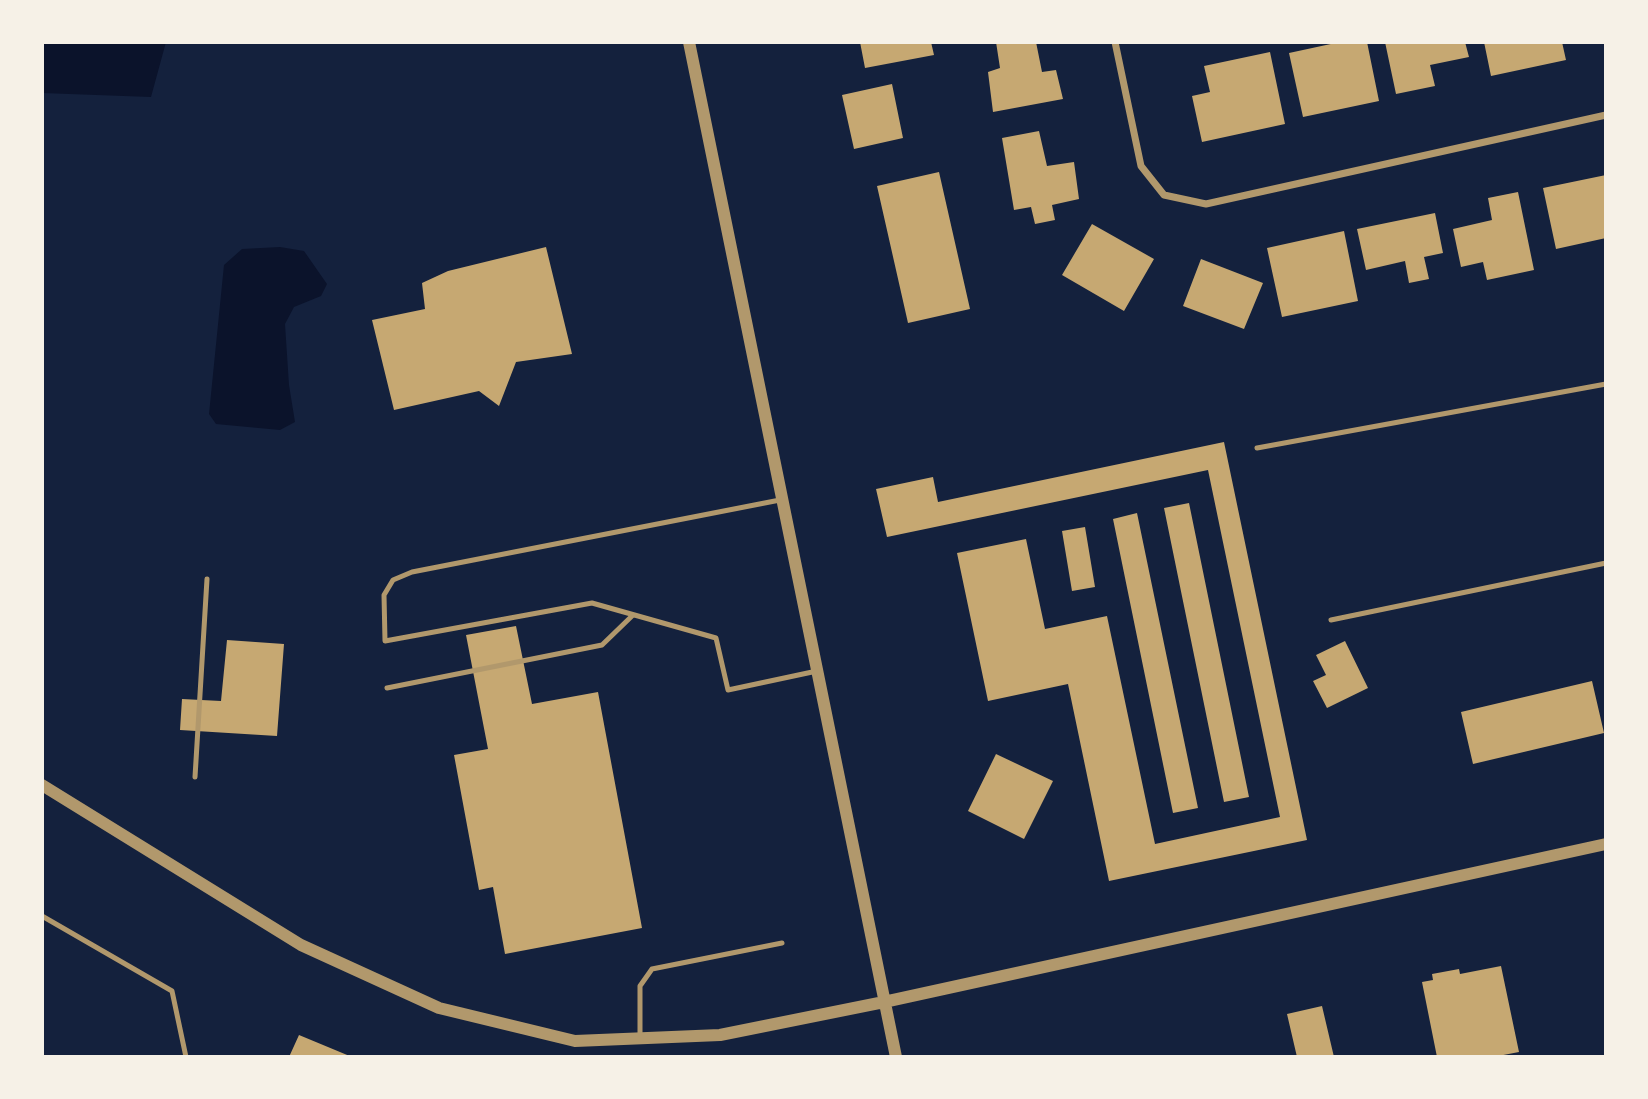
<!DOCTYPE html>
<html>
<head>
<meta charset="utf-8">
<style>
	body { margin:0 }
	#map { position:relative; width:1648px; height:1099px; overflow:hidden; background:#14213d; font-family:"Alegreya Sans",sans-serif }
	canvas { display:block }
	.frame { position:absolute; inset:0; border:44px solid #f6f1e7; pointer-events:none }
</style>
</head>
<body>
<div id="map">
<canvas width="1648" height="1099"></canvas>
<div class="frame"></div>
</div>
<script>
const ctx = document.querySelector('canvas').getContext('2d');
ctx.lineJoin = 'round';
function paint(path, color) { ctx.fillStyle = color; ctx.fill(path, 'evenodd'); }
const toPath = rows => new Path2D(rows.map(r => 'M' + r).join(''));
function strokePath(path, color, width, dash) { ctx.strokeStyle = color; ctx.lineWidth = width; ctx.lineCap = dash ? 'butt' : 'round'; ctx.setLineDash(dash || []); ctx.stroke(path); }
const water = toPath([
	[42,42,166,42,151,97,42,93],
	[280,247,304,251,327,284,321,296,294,307,285,324,289,385,295,422,280,430,216,424,209,414,224,265,242,249]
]);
const building = toPath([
	[860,42,931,42,934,55,865,68],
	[996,42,1036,42,1042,72,1056,70,1063,99,993,112,988,72,1000,68],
	[1340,42,1367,42,1379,101,1303,117,1289,53],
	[1385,42,1465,42,1469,57,1430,65,1435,86,1396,94],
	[1484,42,1562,42,1566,60,1491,76],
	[1270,52,1285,124,1202,142,1192,96,1210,92,1204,66],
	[892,84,903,138,854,149,842,95],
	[1039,131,1047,166,1074,162,1079,199,1052,205,1055,220,1035,224,1031,207,1014,210,1002,138],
	[939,172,970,309,908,323,877,186],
	[1606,175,1606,238,1556,249,1543,188],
	[1518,192,1534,270,1487,280,1483,262,1461,267,1453,229,1492,220,1488,198],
	[1435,213,1443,253,1424,257,1429,279,1409,283,1405,261,1366,270,1357,229],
	[1092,224,1154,259,1124,311,1062,275],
	[1344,231,1358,301,1282,317,1267,248],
	[546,247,572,354,516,362,499,406,479,391,394,410,372,320,425,309,422,283,448,271],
	[1201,259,1263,283,1244,329,1183,306],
	[1224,442,1307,840,1109,881,1068,684,988,701,957,553,1026,539,1045,629,1107,616,1155,844,1280,817,1208,470,887,537,876,489,933,477,938,502],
	[1189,503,1249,797,1224,802,1164,508],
	[1137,513,1198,808,1173,813,1113,519],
	[1085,527,1095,587,1072,591,1062,531],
	[516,626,532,704,598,692,642,928,505,954,493,887,479,890,454,755,488,749,466,635],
	[227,640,284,644,277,736,180,730,182,699,221,701],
	[1345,641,1368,688,1327,708,1313,681,1326,675,1316,655],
	[1592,681,1604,733,1473,764,1461,712],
	[996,754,1053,781,1024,839,968,811],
	[1501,966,1519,1052,1493,1057,1437,1057,1422,982,1433,980,1432,974,1459,969,1460,974],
	[1322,1006,1334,1057,1297,1057,1287,1014],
	[299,1035,352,1057,289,1057]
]);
const service = toPath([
	[1257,448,1606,384],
	[780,500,412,572,393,580,384,595,385,641,592,603,716,638,728,690,817,671],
	[1331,620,1606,563],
	[387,688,602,645,633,615],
	[195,777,207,579],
	[42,916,172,991,186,1057],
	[640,1038,640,986,652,969,782,943]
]);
const minor = toPath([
	[1115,42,1141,166,1164,195,1206,204,1606,115]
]);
const tertiary = toPath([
	[689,42,896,1057],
	[42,785,301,945,439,1008,575,1041,720,1035,884,1002,1606,844]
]);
paint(water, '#0b132b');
paint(building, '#c6a872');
strokePath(service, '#b1986c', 5);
strokePath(minor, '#b1986c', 7);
strokePath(tertiary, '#b1986c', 12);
</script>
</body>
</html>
